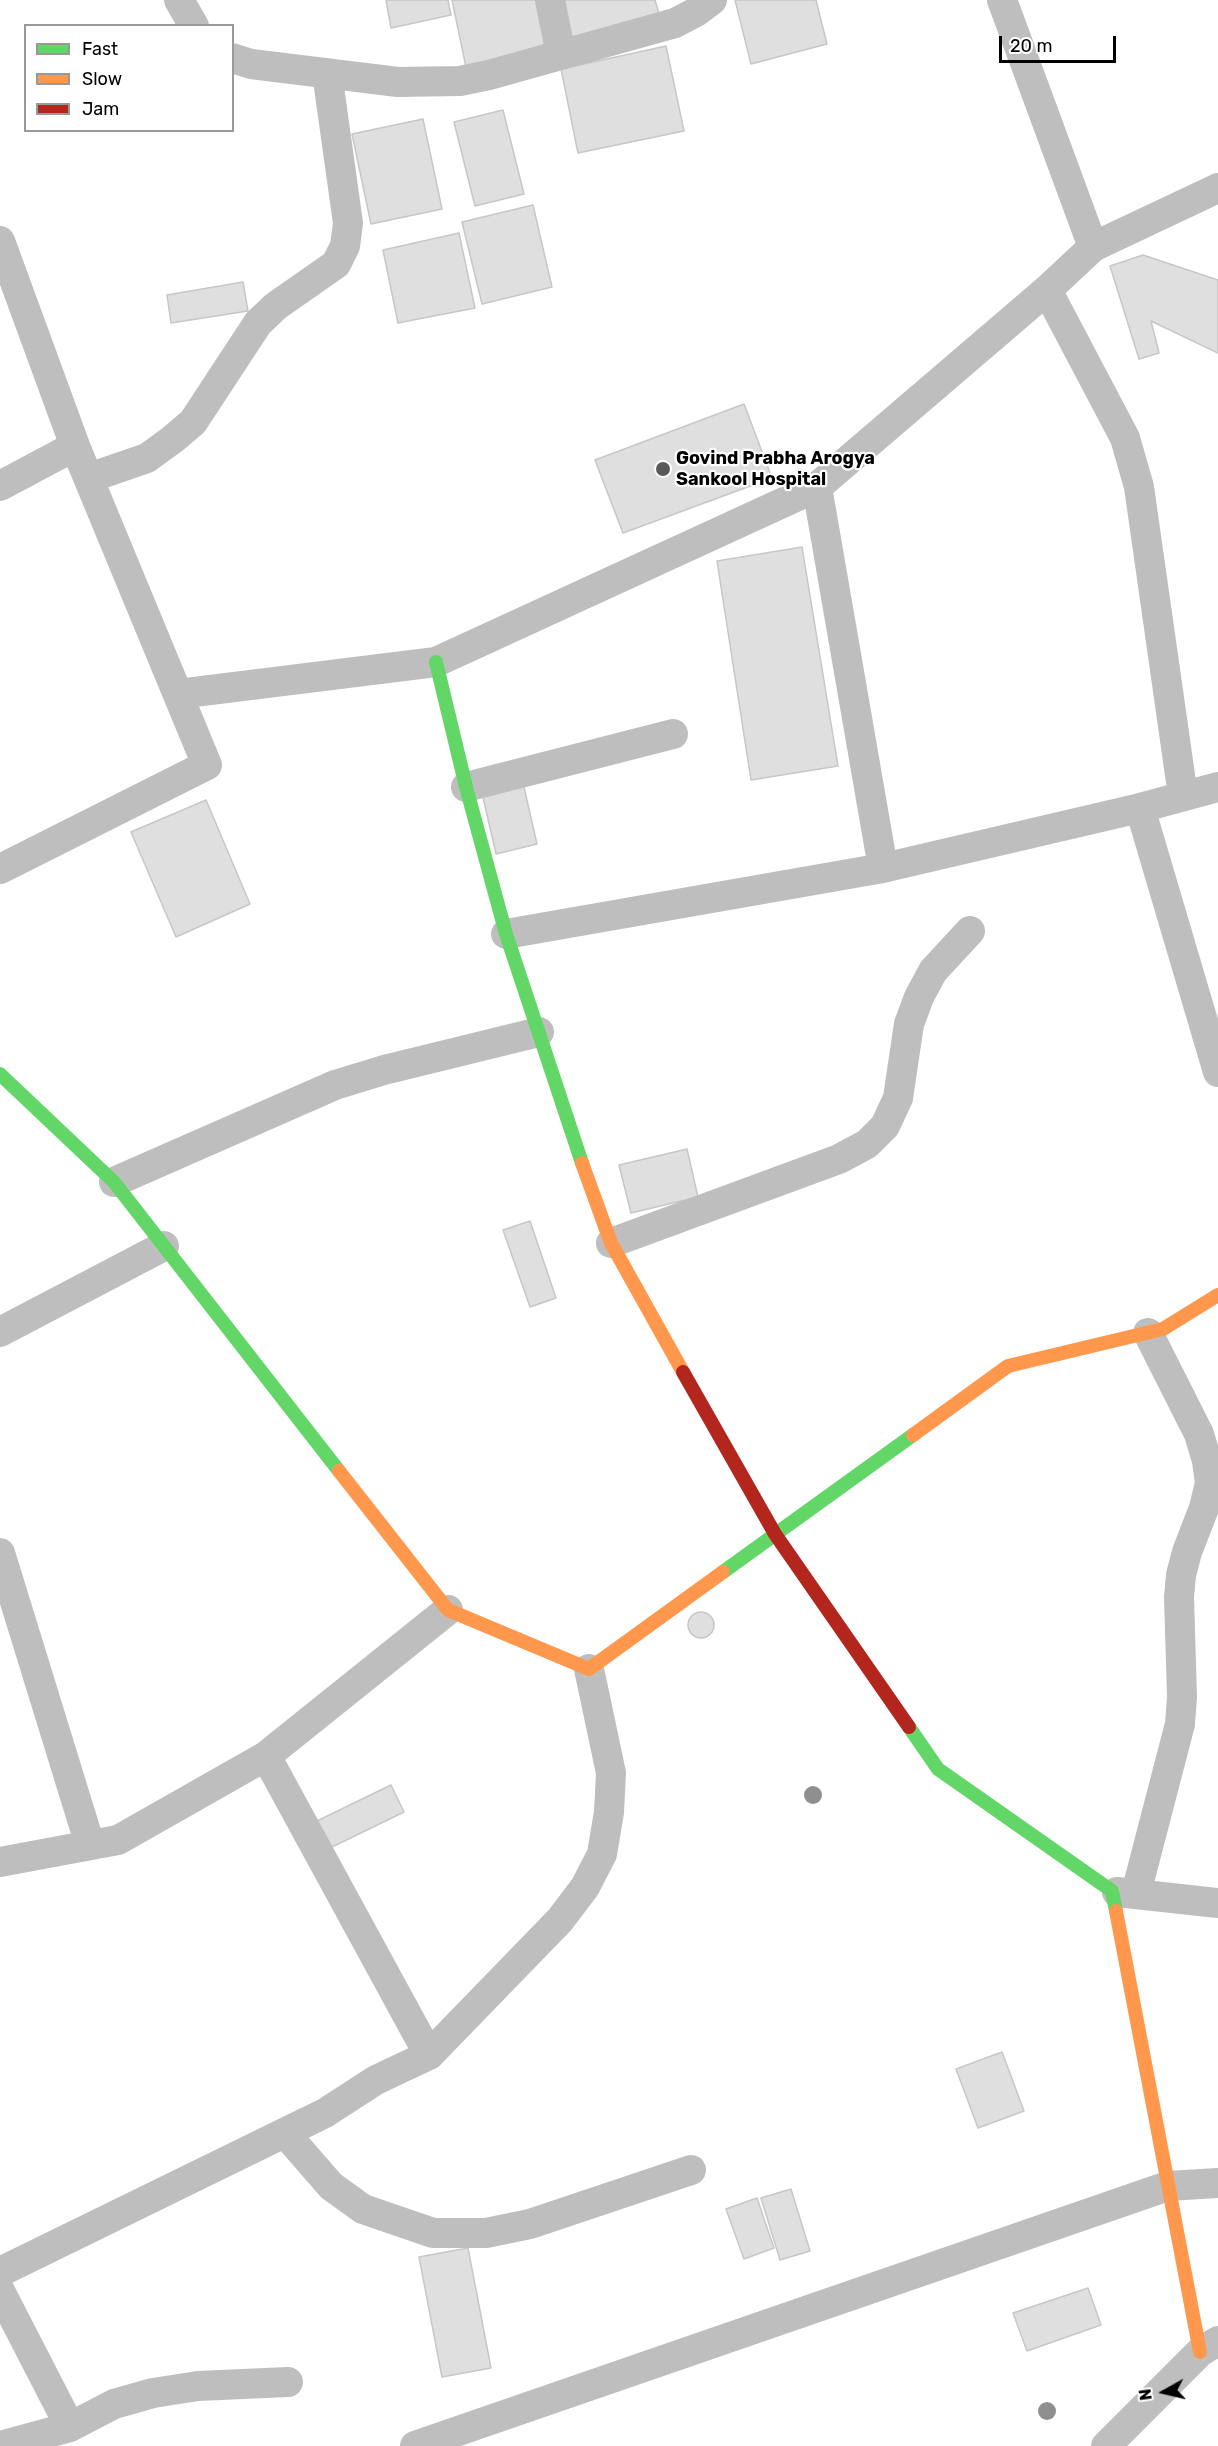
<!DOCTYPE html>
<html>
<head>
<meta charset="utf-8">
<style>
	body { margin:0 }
	#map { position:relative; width:1218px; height:2446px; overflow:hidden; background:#fff; font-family:Rubik,sans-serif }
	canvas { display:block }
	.legend { position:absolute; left:24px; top:24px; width:210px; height:108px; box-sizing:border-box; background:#fff; border:2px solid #999; margin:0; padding:8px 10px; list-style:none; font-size:18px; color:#000 }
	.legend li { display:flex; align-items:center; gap:12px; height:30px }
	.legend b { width:30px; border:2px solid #999 }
	.north { position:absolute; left:1134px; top:2362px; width:60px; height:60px; -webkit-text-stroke:4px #fff; paint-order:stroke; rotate:262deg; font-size:16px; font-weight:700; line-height:24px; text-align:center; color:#000 }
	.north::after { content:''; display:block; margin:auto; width:21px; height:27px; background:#000; clip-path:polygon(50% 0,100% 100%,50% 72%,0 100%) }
	.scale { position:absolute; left:999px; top:36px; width:117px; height:27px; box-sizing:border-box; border:3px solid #000; border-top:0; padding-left:8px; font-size:18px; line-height:21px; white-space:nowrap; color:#000; -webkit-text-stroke:4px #fff; paint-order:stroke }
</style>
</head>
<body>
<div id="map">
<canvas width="1218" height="2446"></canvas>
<ul class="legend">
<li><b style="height:8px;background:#63d668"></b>Fast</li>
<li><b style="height:8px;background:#ff974d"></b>Slow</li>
<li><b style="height:8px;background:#b3261e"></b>Jam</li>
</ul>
<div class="north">N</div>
<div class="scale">20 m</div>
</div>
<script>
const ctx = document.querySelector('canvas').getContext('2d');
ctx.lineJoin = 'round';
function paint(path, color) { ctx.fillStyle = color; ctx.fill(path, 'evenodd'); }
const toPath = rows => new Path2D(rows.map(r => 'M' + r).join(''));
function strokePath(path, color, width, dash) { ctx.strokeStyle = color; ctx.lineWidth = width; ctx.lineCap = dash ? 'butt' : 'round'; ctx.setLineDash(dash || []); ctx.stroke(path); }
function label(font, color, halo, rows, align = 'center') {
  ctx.font = font + ' Rubik,sans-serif'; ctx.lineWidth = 4.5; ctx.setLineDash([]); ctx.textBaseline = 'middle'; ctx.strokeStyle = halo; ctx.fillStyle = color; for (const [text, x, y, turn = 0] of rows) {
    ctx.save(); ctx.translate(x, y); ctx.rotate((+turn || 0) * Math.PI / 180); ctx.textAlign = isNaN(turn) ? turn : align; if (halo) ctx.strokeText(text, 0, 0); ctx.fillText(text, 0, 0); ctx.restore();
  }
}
const building = toPath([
	[386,0,448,0,451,15,391,28,386,0],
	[452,0,541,0,551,50,466,67,452,0],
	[553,0,655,0,660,17,564,41,553,0],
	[735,0,816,0,827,44,751,64,735,0],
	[666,46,684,131,578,153,561,69,666,46],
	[503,110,524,194,475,206,454,122,503,110],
	[423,119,442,209,371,224,352,134,423,119],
	[533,205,552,287,482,304,462,222,533,205],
	[459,233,475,308,398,323,383,250,459,233],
	[1143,255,1218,280,1218,353,1151,321,1159,353,1139,359,1110,266,1143,255],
	[243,282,248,311,171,323,167,295,243,282],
	[744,404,772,478,623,533,595,460,744,404],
	[802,547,838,766,751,780,717,561,802,547],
	[523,783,537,844,496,854,482,793,523,783],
	[206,800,250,904,176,937,131,832,206,800],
	[687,1149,698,1197,631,1213,619,1165,687,1149],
	[530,1221,556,1298,530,1307,503,1230,530,1221],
	'688 1625a13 13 0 1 1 26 0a13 13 0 1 1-26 0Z',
	[391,1785,404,1812,330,1848,317,1821,391,1785],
	[1002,2052,1024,2111,978,2128,956,2069,1002,2052],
	[791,2189,810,2251,780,2260,761,2198,791,2189],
	[757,2198,774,2248,744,2259,726,2209,757,2198],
	[468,2248,491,2368,442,2377,419,2257,468,2248],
	[1088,2288,1101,2325,1027,2351,1013,2313,1088,2288]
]);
const street = toPath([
	[179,0,194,26],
	[550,0,561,55],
	[1002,0,1093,247],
	[232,58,251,64,398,82,460,81,489,75,675,23,696,12,712,0],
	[0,241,75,446,0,486],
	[1047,290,1125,438,1139,487,1183,796],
	[89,478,147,458,173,439,193,422,258,323,276,306,336,264,345,246,348,223,327,73],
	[817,487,883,868],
	[178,694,436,662,817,487,1047,290,1093,247,1218,188],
	[466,787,673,734],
	[1140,808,1218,1072],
	[0,869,207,765,75,446],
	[506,934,883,868,1140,808,1218,787],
	[114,1182,335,1085,384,1070,539,1032],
	[611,1243,839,1159,867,1144,885,1126,898,1098,909,1024,919,997,933,971,970,931],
	[0,1332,164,1246],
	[0,1553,90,1845],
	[266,1756,429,2055],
	[0,1862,118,1840,266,1756,448,1610],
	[1117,1892,1218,1903],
	[1136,1893,1180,1724,1182,1697,1179,1597,1181,1575,1187,1552,1204,1508,1210,1483,1207,1461,1199,1434,1148,1333],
	[285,2133,331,2186,363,2209,433,2233,486,2233,530,2224,691,2170],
	[0,2272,325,2113,376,2080,429,2055,560,1920,585,1887,602,1854,609,1812,611,1773,589,1669],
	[0,2291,70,2427],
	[0,2446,70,2427,114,2404,153,2393,198,2386,288,2382],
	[415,2446,1168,2186,1218,2183],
	[1106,2446,1200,2352,1218,2341]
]);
const fast = toPath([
	[436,662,466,787,506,934,582,1163],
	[0,1074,114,1182,339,1471],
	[723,1572,913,1435],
	[909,1727,938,1769,1112,1891,1116,1911]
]);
const slow = toPath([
	[582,1163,611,1243,683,1372],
	[913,1435,1008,1366,1163,1329,1218,1295],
	[339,1471,448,1610,589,1669,723,1572],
	[1116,1911,1200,2352]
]);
const jam = toPath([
	[683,1372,775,1534,909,1727]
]);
const trees = [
	[813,1795],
	[1047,2411]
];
const markers = [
	[663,469,8,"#595959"]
];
const poiNames = [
	["Govind Prabha Arogya",676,459],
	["Sankool Hospital",676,480]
];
paint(building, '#dfdfdf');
strokePath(building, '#c7c7c7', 1.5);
strokePath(street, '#bebebe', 30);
strokePath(fast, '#63d668', 14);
strokePath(slow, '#ff974d', 14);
strokePath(jam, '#b3261e', 14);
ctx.fillStyle = '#8f8f8f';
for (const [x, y] of trees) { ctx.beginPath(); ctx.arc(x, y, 9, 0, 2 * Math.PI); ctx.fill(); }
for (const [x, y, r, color] of markers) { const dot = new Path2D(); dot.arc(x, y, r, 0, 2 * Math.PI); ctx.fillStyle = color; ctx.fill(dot); strokePath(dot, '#fff', 2); }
label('bold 18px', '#000', '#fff', poiNames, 'left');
</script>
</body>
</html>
